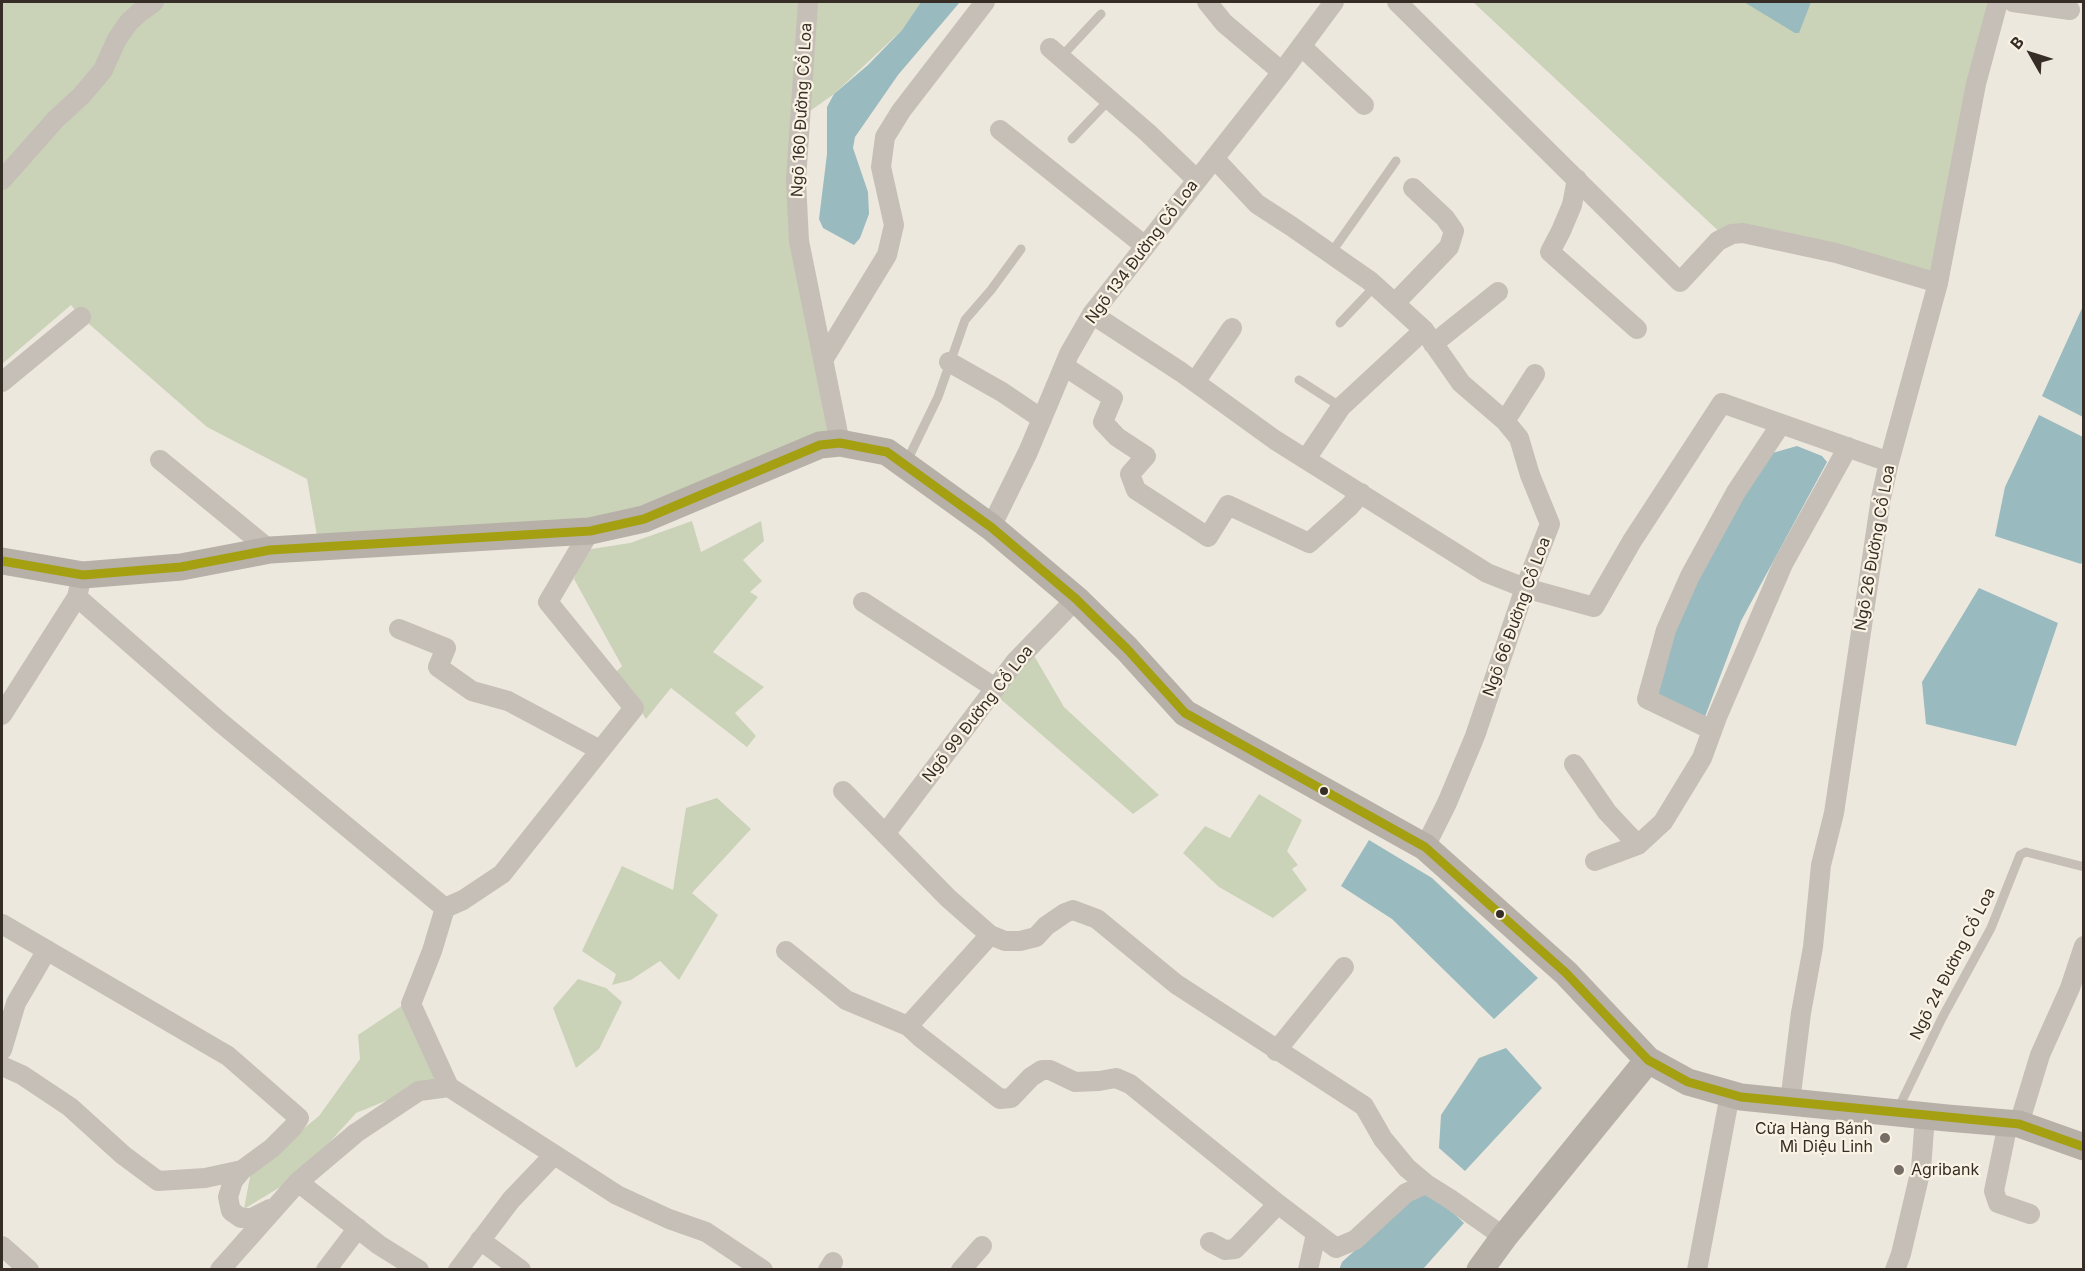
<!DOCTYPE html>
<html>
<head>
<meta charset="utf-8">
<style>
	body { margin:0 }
	#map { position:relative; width:2085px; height:1271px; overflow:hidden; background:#ede8de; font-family:Inter,sans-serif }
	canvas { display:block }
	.frame { position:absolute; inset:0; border:3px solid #362d26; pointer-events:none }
	.north { position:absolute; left:2001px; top:24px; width:60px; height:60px; -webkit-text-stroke:4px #faf3e4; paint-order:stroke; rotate:309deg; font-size:16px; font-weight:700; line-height:24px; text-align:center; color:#362d26 }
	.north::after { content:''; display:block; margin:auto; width:21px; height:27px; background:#362d26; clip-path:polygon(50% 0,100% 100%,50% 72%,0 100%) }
</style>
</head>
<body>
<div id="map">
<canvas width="2085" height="1271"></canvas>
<div class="frame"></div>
<div class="north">B</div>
</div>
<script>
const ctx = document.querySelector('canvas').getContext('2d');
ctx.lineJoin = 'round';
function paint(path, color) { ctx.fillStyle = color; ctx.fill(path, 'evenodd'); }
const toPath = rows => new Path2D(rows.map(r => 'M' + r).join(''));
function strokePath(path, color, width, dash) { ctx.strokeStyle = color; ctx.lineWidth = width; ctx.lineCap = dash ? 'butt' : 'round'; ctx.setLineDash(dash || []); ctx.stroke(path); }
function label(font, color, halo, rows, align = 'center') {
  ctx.font = font + ' Inter,sans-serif'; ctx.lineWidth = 4.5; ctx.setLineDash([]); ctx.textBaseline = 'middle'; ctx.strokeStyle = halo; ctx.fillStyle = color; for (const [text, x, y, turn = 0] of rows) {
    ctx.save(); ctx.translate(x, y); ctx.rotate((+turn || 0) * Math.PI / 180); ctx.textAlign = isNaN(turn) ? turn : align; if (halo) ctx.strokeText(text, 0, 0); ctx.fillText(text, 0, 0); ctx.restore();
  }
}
const green = toPath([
	[2,2,921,2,902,30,834,94,800,118,799,241,840,443,644,519,319,547,307,479,207,427,81,317,71,305,2,364],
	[1473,2,1998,2,1938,283,1725,237],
	[692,521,701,552,761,521,764,541,743,560,762,581,750,592,758,597,713,652,764,687,735,713,756,736,747,747,671,688,646,719,616,672,622,666,574,579,585,550,630,543],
	[1033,654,1064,707,1159,795,1133,814,997,696],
	[1259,794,1302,820,1287,851,1298,865,1292,869,1307,890,1273,918,1219,887,1183,853,1205,826,1230,838],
	[717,798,751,829,692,893,718,915,679,980,660,961,631,980,612,985,616,974,582,951,622,866,673,890,686,808],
	[578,979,606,988,622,1002,599,1049,576,1068,553,1008],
	[403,1005,437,1080,356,1113,300,1175,244,1209,251,1171,319,1116,360,1059,358,1035]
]);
const water = toPath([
	[921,2,960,2,898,75,855,137,853,148,868,192,869,214,860,238,854,245,823,228,819,219,827,154,827,107,834,94,868,65,902,30],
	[1744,2,1811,2,1799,33,1795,33],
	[2083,306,2084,417,2083,417,2042,396],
	[2039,415,2083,437,2084,559,2081,564,1995,536,2005,487],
	[1797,446,1822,456,1827,462,1741,621,1703,722,1654,697,1676,621,1697,570,1769,454],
	[1979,588,2058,623,2016,746,1926,724,1922,682],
	[1369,840,1432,878,1538,978,1494,1019,1392,919,1341,886],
	[1506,1048,1542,1088,1465,1171,1439,1148,1441,1115,1479,1058],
	[1419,1193,1432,1193,1464,1223,1423,1269,1339,1270,1342,1262]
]);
const lane = toPath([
	[1061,57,1101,14],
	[1072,139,1110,99],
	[1331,253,1396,161],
	[1340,323,1376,285],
	[1299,380,1341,407],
	[906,463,938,397,965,320,991,290,1021,249],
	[1897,1111,1942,1018,1991,928,2020,855,2026,852,2084,867]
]);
const street = toPath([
	[808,2,796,180,799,241,840,443],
	[1207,2,1224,23,1282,72],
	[1397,2,1680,282,1718,241,1732,234,1743,233,1836,253,1938,283],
	[2013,2,2070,10],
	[1301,46,1364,105],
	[1050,48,1148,133,1197,180],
	[1000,130,1145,246],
	[1214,158,1257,204,1291,226,1370,281,1424,330,1461,383,1505,421,1519,438,1530,475,1550,524,1525,588,1475,736,1447,803,1425,847],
	[1577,179,1572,205,1561,231,1550,252,1637,329],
	[2,180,55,120,82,95,103,70,117,39,129,22,140,12,154,2],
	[1395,303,1449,247,1454,231,1445,218,1413,188],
	[1092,314,1181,372,1275,440,1487,573,1525,588,1594,607,1632,541,1722,403,1889,462],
	[1433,344,1498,292],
	[823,360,887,255,894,225,881,167,885,137,901,111,985,2],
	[949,362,1002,392,1042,419],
	[1064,366,1113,398,1103,422,1117,437,1146,456,1130,474,1136,490,1208,537,1228,505,1309,543,1350,506,1361,493],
	[2,382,81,317],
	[1195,382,1232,328],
	[1505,421,1535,374],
	[1306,459,1341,407,1424,330],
	[160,460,270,550],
	[991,527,1028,452,1069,354,1092,314,1282,72,1334,2],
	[590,531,548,602,634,708,502,874,463,900,445,908,432,951,411,1004,449,1087,617,1195,669,1219,706,1232,763,1270],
	[77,597,220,722,445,908],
	[863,602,995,688],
	[399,629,446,648,438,667,472,691,508,701,600,750],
	[2,715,77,597,80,584],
	[1712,730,1647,699,1666,630,1690,576,1736,492,1781,424],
	[1574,764,1607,812,1638,845],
	[843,791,948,898,990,935,1005,941,1020,941,1036,937,1046,926,1065,913,1073,910,1097,919,1176,984,1364,1106,1383,1139,1407,1168,1426,1184],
	[885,834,1015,662,1076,599],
	[1595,861,1638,845,1663,822,1702,758,1717,717,1783,564,1848,447],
	[2,924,228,1056,299,1118,293,1127,272,1148,242,1170,205,1178,158,1181,123,1155,70,1107,22,1075,2,1066],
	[786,951,846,1000,908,1026,920,1037,1000,1099,1011,1098,1031,1077,1042,1070,1050,1070,1075,1082,1099,1081,1116,1078,1130,1084,1278,1204,1336,1248,1355,1240,1406,1193,1426,1184,1450,1199,1504,1237],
	[908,1026,990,935],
	[2,1050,16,1003,47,950],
	[1276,1051,1344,967],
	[1790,1102,1801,1013,1813,947,1821,865,1834,813,1881,498,1889,462,1938,283,1976,84,1998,2],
	[2008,1123,1994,1191,1998,1203,2030,1214],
	[2019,1124,2040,1055,2070,988,2084,946],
	[242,1170,233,1181,228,1197,231,1211,241,1218,252,1218,270,1209],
	[298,1182,379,1245,419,1270],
	[480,1240,521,1270],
	[1210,1242,1225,1250,1235,1249,1278,1204],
	[2,1246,29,1270],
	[220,1270,298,1182,356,1133,419,1091,449,1087],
	[326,1270,358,1228],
	[458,1270,511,1200,554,1155],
	[828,1270,833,1262],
	[961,1270,982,1246],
	[1308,1270,1316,1234],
	[1697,1270,1730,1094],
	[1895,1270,1901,1254,1921,1169,1925,1116]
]);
const secondary = toPath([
	[2,561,83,575,181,567,270,550,590,531,644,519,820,445,840,443,887,452,991,527,1076,599,1127,649,1185,713,1425,847,1566,973,1648,1060,1688,1082,1741,1097,1947,1118,2019,1124,2084,1147],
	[1480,1270,1504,1237,1648,1060]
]);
const bus1 = toPath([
	[2,561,83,575,181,567,270,550,590,531,644,519,820,445,840,443,887,452,991,527,1076,599,1127,649,1185,713,1425,847,1566,973,1648,1060,1688,1082,1741,1097,2019,1124,2084,1147]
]);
const markers = [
	[1324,791,5,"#362d26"],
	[1500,914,5,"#362d26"],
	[1885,1138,6,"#766e66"],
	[1899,1170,6,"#766e66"]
];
const streetNames = [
	["Ngõ 160 Đường Cổ Loa",802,110,-87],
	["Ngõ 134 Đường Cổ Loa",1142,252,-53],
	["Ngõ 26 Đường Cổ Loa",1875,548,-80],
	["Ngõ 66 Đường Cổ Loa",1517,617,-70],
	["Ngõ 99 Đường Cổ Loa",978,714,-52],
	["Ngõ 24 Đường Cổ Loa",1953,964,-63]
];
const poiNames = [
	["Cửa Hàng Bánh",1873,1129],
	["Mì Diệu Linh",1873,1147],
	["Agribank",1911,1170,"left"]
];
paint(green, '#cad3b7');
paint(water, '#99babe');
strokePath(lane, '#c5bfb7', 9);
strokePath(street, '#c5bfb7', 20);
strokePath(secondary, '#b6b0a8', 27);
strokePath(bus1, '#a5a011', 9);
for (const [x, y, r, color] of markers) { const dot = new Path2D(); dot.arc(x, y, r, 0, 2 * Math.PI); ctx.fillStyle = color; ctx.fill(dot); strokePath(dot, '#faf3e4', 2); }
label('16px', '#362d26', '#faf3e4', streetNames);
label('16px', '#362d26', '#faf3e4', poiNames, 'right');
</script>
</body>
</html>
